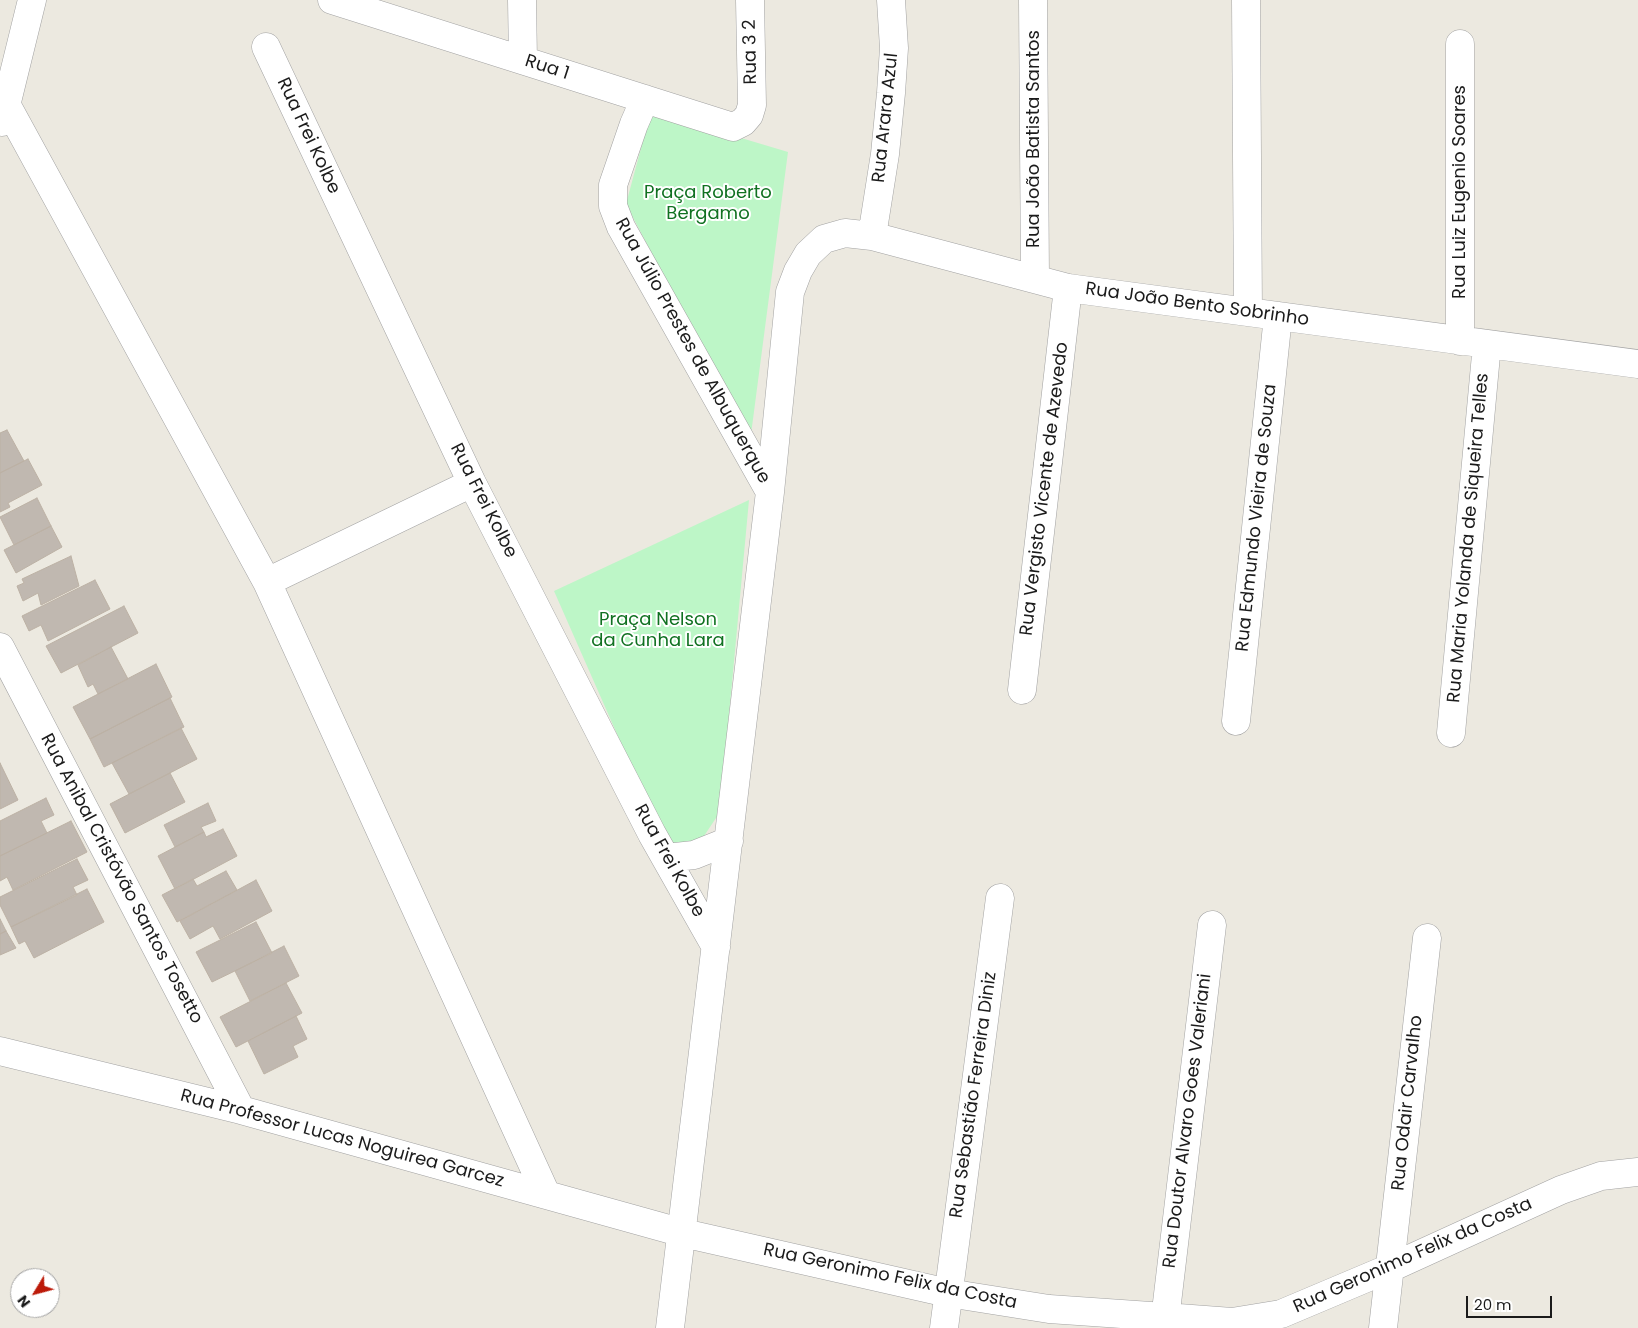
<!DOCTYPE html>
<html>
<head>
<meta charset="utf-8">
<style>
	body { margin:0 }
	#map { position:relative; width:1638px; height:1328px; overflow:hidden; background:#ece9e0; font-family:Poppins,sans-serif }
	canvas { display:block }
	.north { position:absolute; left:10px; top:1268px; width:50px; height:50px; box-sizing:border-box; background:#fff; border:1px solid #a4a4a4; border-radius:50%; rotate:233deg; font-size:14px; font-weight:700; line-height:20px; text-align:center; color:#1b1b1b }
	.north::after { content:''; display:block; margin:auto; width:18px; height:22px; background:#bc1a09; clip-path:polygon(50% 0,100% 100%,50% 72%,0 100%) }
	.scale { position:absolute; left:1466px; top:1296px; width:86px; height:22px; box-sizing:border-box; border:2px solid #1b1b1b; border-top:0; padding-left:6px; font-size:15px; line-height:18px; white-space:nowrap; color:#1b1b1b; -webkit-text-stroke:4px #fff; paint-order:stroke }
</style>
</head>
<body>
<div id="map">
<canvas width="1638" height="1328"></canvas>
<div class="north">N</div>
<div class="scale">20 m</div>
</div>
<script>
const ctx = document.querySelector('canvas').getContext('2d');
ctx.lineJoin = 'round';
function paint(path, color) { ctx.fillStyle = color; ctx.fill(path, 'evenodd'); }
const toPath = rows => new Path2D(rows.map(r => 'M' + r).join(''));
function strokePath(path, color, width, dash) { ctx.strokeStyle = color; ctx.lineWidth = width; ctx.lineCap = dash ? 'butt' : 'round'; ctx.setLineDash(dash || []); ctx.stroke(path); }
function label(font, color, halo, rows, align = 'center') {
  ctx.font = font + ' Poppins,sans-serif'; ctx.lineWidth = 4; ctx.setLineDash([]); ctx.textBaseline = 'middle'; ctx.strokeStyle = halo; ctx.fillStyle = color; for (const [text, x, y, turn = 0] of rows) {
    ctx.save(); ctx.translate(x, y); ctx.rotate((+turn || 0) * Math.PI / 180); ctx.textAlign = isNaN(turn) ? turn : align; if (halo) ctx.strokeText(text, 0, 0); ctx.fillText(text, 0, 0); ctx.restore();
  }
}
const park = toPath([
	[651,111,788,152,750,442,626,204],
	[749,500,720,812,704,836,690,847,665,843,554,591]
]);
const building = toPath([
	[7,430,24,461,0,473,0,433,7,430],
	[28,459,42,485,8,503,10,507,0,512,0,473,28,459],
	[37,498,51,526,14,545,0,517,37,498],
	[51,526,62,547,16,573,4,550,51,526],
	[71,556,79,586,41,605,38,593,23,601,17,586,24,583,22,579,71,556],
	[95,580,110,609,48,641,41,625,29,631,22,616,95,580],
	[124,606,138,633,61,673,46,646,124,606],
	[111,647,128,679,98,694,93,684,88,687,78,665,111,647],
	[156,664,172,697,90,739,73,707,156,664],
	[170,698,184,727,104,767,90,739,170,698],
	[181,728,197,759,129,794,112,763,181,728],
	[0,763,18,800,0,809,0,763],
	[170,773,185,802,125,833,110,804,170,773],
	[46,798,54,815,41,821,47,833,0,856,0,821,46,798],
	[208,803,216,821,201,827,204,832,175,847,164,825,208,803],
	[71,821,87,852,13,890,7,877,0,881,0,856,71,821],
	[223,829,237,856,175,889,158,856,204,832,206,837,223,829],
	[77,859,88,880,73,887,77,895,11,927,0,905,0,897,77,859],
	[226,871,237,890,177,922,162,895,193,879,197,886,226,871],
	[256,880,272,911,220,939,213,926,190,939,180,921,256,880],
	[87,889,104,922,34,958,25,941,19,944,11,927,87,889],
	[0,919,6,931,0,934,0,919],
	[256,922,272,953,212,982,196,952,256,922],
	[6,931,16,948,0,955,0,934,6,931],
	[284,946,299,976,250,1001,235,971,284,946],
	[286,983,302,1013,236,1047,220,1017,286,983],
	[296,1016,307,1039,293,1046,298,1057,264,1074,248,1041,296,1016]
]);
const street = toPath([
	[332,0,733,127,743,122,749,115,752,105,750,0],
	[522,0,523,60],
	[1033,0,1035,278],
	[1246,0,1248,312],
	[266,47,472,483,652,834,716,947],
	[645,99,634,124,613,185,613,206,621,227,770,492],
	[6,104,267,582,546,1194],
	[2,122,32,0],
	[872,236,885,154,891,93,894,48,891,0],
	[1460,341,1460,44],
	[267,582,472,483],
	[0,647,241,1110],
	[1022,690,1068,288],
	[1236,721,1278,316],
	[1451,733,1487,344],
	[666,858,694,855,729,841],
	[0,1051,241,1110,683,1233,948,1293,1049,1309,1165,1317,1232,1322,1281,1314,1390,1268,1561,1190,1601,1176,1638,1172],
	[670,1328,770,492,790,292,798,271,808,254,824,239,845,233,872,236,1068,288,1638,364],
	[944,1328,1000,898],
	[1164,1328,1212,925],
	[1383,1328,1427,938]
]);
const streetNames = [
	["Rua 3 2",751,52,-91],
	["Rua 1",547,68,18],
	["Rua Arara Azul",886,118,-84],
	["Rua Frei Kolbe",308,136,65],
	["Rua João Batista Santos",1034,139,-90],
	["Rua Luiz Eugenio Soares",1460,192,-90],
	["Rua João Bento Sobrinho",1197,305,8],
	["Rua Júlio Prestes de Albuquerque",692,351,61],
	["Rua Vergisto Vicente de Azevedo",1045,489,-83],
	["Rua Frei Kolbe",483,501,63],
	["Rua Edmundo Vieira de Souza",1257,518,-84],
	["Rua Maria Yolanda de Siqueira Telles",1469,538,-85],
	["Rua Frei Kolbe",669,861,61],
	["Rua Anibal Cristóvão Santos Tosetto",121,879,62],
	["Rua Sebastião Ferreira Diniz",974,1095,-82],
	["Rua Odair Carvalho",1408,1103,-84],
	["Rua Doutor Alvaro Goes Valeriani",1188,1121,-83],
	["Rua Professor Lucas Noguirea Garcez",342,1139,15],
	["Rua Geronimo Felix da Costa",1413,1256,-24],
	["Rua Geronimo Felix da Costa",890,1277,12]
];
const parkNames = [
	["Praça Roberto",708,193],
	["Bergamo",708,214],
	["Praça Nelson",658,620],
	["da Cunha Lara",658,641]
];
paint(park, '#bdf6c7');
paint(building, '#c0b8b0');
strokePath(building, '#bcb1a4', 1);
strokePath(street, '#a2a2a2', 29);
strokePath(street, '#fff', 28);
label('18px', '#1b1b1b', '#fff', streetNames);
label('18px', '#107121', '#fff', parkNames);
</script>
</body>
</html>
